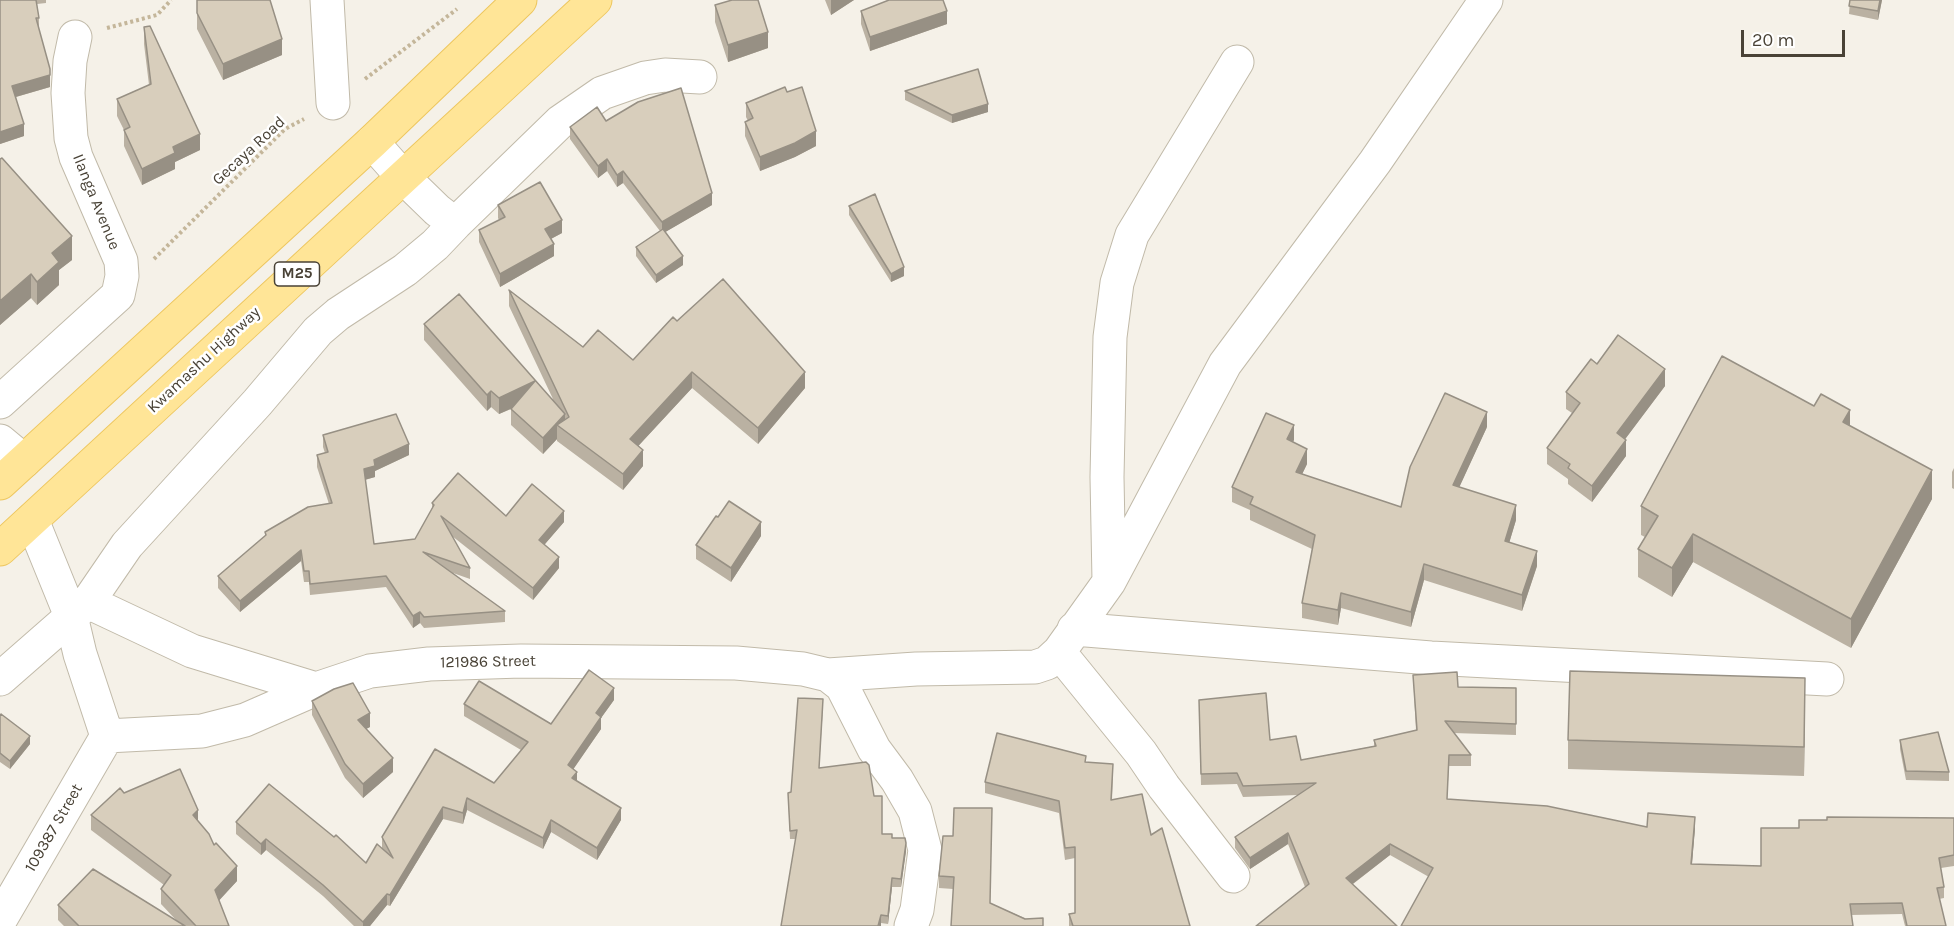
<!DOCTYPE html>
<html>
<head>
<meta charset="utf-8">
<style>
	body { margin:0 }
	#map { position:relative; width:1954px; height:926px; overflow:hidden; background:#f5f1e8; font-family:Karla,sans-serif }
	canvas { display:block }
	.scale { position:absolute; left:1741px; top:30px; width:104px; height:27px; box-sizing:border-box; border:3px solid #494236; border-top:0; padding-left:8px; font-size:18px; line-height:21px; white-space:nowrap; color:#494236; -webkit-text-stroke:4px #fff; paint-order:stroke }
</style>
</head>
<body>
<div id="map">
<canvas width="1954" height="926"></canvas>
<div class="scale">20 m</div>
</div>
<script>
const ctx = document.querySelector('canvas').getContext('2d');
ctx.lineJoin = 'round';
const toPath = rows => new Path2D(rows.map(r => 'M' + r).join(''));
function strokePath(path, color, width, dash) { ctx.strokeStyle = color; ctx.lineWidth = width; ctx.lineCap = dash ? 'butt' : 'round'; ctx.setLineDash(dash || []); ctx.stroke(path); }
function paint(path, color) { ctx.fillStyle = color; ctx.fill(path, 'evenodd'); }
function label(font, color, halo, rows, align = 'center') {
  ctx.font = font + ' Karla,sans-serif'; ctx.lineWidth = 5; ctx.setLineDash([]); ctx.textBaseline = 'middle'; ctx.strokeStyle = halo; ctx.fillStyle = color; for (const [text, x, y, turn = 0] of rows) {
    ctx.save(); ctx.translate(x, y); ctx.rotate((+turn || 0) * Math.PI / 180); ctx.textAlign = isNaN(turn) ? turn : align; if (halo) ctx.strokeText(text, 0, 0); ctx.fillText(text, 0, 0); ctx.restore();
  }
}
const path = toPath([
	[107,28,157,15,171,0],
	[365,79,457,9],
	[154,259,285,129,304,119]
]);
const minor = toPath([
	[327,0,333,103],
	[455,224,560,122,602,93,645,78,665,75,700,77],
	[0,402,118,295,122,276,121,261,76,157,71,138,68,93,70,61,75,37],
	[0,441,24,461],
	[32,520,71,616,80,654,107,736],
	[1109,581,1107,477,1110,337,1117,283,1132,235,1237,62],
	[88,602,192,651,316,689],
	[1074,629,1431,658,1827,679],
	[1059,652,1141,753,1164,787,1233,876],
	[828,675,916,669,1035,667,1047,663,1059,652,1109,582,1225,364,1375,162,1486,0],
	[0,679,88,602,127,545,257,403,318,331,338,314,405,270,435,245,455,224,437,210,402,176,372,142],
	[107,736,202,731,245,720,316,689,370,671,429,664,521,661,736,663,803,669,828,675,842,686,874,749,897,780,915,811,925,850,917,910,911,926],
	[0,920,107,736]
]);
const major = toPath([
	[0,483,372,142,520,0],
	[0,549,595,0]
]);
const wall = toPath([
	[0,0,46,0,46,3,37,4,39,18,39,30,50,87,16,97,24,136,0,144],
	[197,0,282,55,223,80,197,29],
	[825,0,854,0,831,15],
	[1850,0,1882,0,1878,20,1849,14],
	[715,5,768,48,728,62,715,22],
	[861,11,947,24,870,51,861,24],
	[144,27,200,150,175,162,175,169,142,185,124,146,124,130,117,116,117,99,149,85,144,44],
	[905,91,988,112,952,123,905,100],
	[787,92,816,146,795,157,760,171,745,136,745,122,748,121,746,117,746,103],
	[606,121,712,205,665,232,683,265,656,283,636,256,636,247,660,231,623,183,617,187,607,171,598,178,570,139,570,127],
	[0,159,72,260,59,270,59,285,37,305,31,298,0,325],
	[498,205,562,233,551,239,554,256,500,287,479,242,479,230,499,220,498,218],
	[849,206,904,276,891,282,849,215],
	[509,290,583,347,633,360,677,321,805,388,758,444,692,388,638,446,643,466,623,490,557,441,557,439,543,454,511,425,511,409,499,414,491,407,487,411,424,340,424,324,553,399,509,306],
	[1597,364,1665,386,1625,439,1626,456,1592,502,1568,484,1568,479,1547,464,1547,448,1572,413,1566,409,1566,392],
	[1850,426,1932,499,1851,648,1693,562,1672,597,1638,577,1638,549,1645,537,1641,535,1641,506],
	[1487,427,1459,487,1516,520,1509,543,1537,566,1522,611,1424,580,1411,627,1341,608,1338,625,1302,618,1302,603,1312,549,1250,520,1250,510,1232,502,1232,487,1294,440,1293,442,1307,464,1302,474,1401,507],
	[323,435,409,455,375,471,375,477,365,480,374,544,415,539,432,509,432,503,506,516,564,522,544,545,559,568,533,600,452,536,470,568,470,579,453,573,505,611,505,622,424,628,420,623,413,628,386,587,310,595,309,582,304,582,301,561,240,612,218,588,218,576,265,536,265,532,329,504,317,467,317,455,325,453,323,447],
	[1954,468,1954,489,1952,488,1952,472],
	[761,536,731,582,696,559,696,545],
	[1413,675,1458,687,1516,688,1516,735,1453,733,1471,755,1471,766,1449,766,1447,799,1647,827,1695,828,1692,864,1761,866,1799,828,1954,818,1954,866,1941,868,1944,887,1944,898,1939,899,1946,926,1905,926,1902,914,1851,915,1429,877,1390,855,1353,884,1305,887,1288,844,1250,869,1235,848,1235,837,1298,795,1243,797,1237,784,1201,785,1199,700,1270,740,1301,760,1374,746,1374,740,1416,730],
	[614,700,601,718,601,729,573,769,577,782,621,820,597,860,551,832,543,849,467,810,463,824,443,819,390,906,387,905,370,926,354,926,323,896,266,850,261,855,236,834,236,822,366,863,382,848,382,837,494,783,521,750,464,716,464,704,551,724],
	[312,701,370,727,366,729,393,772,363,798,345,778,312,715],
	[1805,707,1804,776,1568,769,1568,740],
	[823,708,819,768,874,796,882,834,892,838,906,851,901,887,892,887,888,924,881,923,795,839,790,839,788,793,791,792],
	[0,716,30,744,10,769,0,762],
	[1900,740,1949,772,1949,781,1906,780,1900,749],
	[1085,762,1113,775,1112,800,1151,835,1190,926,1069,926,1069,914,1075,913,1075,858,1065,860,1059,813,985,793,985,782],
	[124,793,198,821,237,881,219,900,229,926,64,926,58,920,58,905,176,920,161,904,161,889,164,885,91,830,91,815],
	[953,836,990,903,1043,926,953,889,939,888,939,876]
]);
const shadedWall = toPath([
	[831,0,854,0,831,15],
	[1880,0,1882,0,1878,20,1878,11],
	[947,11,947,24,870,51,870,37],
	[768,32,768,48,728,62,728,45],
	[282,39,282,55,223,80,223,64],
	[50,69,50,87,12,98,12,86],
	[988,104,988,112,952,123,952,115],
	[24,124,24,136,0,144,0,132],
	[816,131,816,146,795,157,760,171,760,157],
	[200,134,200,150,175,162,175,169,142,185,142,169,173,147],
	[607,159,607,171,598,178,598,166],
	[623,171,623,183,617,187,617,175],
	[712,193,712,205,662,234,662,222],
	[562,220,562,233,545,242,545,229],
	[72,236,72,260,59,270,59,285,37,305,37,282,52,253],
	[554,244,554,256,500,287,500,274],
	[683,256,683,265,656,283,656,275],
	[904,267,904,276,891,282,891,274],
	[31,274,31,298,0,325,0,301],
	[1665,369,1665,386,1617,450,1617,433],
	[692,372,692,388,630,455,630,439],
	[805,372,805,388,758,444,758,428],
	[535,381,535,398,499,414,499,398],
	[491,391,491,407,487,411,487,395],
	[1850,410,1850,438,1843,422],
	[1487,412,1487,427,1453,501,1453,485],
	[565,414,565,430,557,425,557,439,543,454,543,438],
	[1294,425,1294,440,1287,455,1287,439],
	[1626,440,1626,456,1592,502,1592,486],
	[409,444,409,455,375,471,375,477,364,480,364,469,374,460],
	[1307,449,1307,464,1296,487,1296,472],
	[643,450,643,466,623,490,623,474],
	[1932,470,1932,499,1851,648,1851,619],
	[1516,505,1516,520,1505,557,1505,541],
	[564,511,564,522,539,551,539,540],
	[761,522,761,536,731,582,731,568],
	[1693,534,1693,562,1672,597,1672,568],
	[301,550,301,561,240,612,240,601],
	[1537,551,1537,566,1522,611,1522,595],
	[559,557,559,568,533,600,533,588],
	[1424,564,1424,580,1411,627,1411,612],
	[1341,593,1341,608,1338,625,1338,610],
	[420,612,420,623,413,628,413,616],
	[1805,678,1805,707,1804,776,1804,747],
	[614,688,614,700,601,718,601,729,568,777,568,765,596,713],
	[370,713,370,727,358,733,358,720],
	[30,736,30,744,10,769,10,761],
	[393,758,393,772,363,798,363,784],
	[577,772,577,784,572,778],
	[467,798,467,810,463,824,463,813],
	[443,807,443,819,390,906,390,895],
	[621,808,621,820,597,860,597,848],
	[198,810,198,824,193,815],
	[1695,817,1695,828,1691,875,1691,864],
	[551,820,551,832,543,849,543,838],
	[1288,833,1288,844,1250,869,1250,858],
	[266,839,266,850,261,855,261,844],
	[906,843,906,851,901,887,901,879],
	[1390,844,1390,855,1346,889,1346,878],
	[237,866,237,881,215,905,215,890],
	[892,878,892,887,888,924,888,916],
	[387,894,387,905,370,926,363,926,363,922],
	[881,915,881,926,878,926]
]);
const building = toPath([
	[0,0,36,0,39,18,36,18,50,69,50,75,12,86,24,124,0,132,0,0],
	[197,0,270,0,282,39,223,64,197,13,197,0],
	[732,0,758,0,768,32,728,45,715,5,732,0],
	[889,0,943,0,947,11,870,37,861,11,889,0],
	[1850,0,1880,0,1878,11,1849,6,1850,0],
	[150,26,200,134,173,147,175,153,142,169,124,130,130,127,117,99,151,84,144,27,150,26],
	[978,69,988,104,952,115,905,91,978,69],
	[785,87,787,92,802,87,816,131,795,143,760,157,745,122,753,118,746,103,785,87],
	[681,88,712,193,662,222,623,171,617,175,607,159,598,166,570,127,597,107,606,121,638,102,681,88],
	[2,158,72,236,52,253,59,262,37,282,31,274,0,301,0,159,2,158],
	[540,182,562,220,545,229,554,244,500,274,479,230,505,217,498,205,540,182],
	[875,194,904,267,891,274,849,206,875,194],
	[663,229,683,256,656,275,636,247,663,229],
	[723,279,805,372,758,428,692,372,630,439,643,450,623,474,557,425,569,417,509,290,583,347,598,330,633,360,673,317,677,321,723,279],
	[459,294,565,414,543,438,511,409,535,381,499,398,491,391,487,395,424,324,459,294],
	[1618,335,1665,369,1617,433,1626,440,1592,486,1568,468,1570,464,1547,448,1580,403,1566,392,1591,359,1597,364,1618,335],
	[1722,356,1814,406,1821,394,1850,410,1843,422,1932,470,1851,619,1693,534,1672,568,1638,549,1658,516,1641,506,1722,356],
	[1445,393,1487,412,1453,485,1516,505,1505,541,1537,551,1522,595,1424,564,1411,612,1341,593,1338,610,1302,603,1315,535,1250,504,1253,497,1232,487,1266,413,1294,425,1287,439,1307,449,1296,472,1401,507,1410,467,1445,393],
	[396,414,409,444,374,460,375,466,364,469,374,544,415,539,434,505,432,503,458,473,506,516,532,484,564,511,539,540,559,557,533,588,441,516,470,568,423,552,505,611,424,617,420,612,413,616,386,576,310,584,309,571,304,571,301,550,240,601,218,576,266,535,265,532,308,507,332,503,317,455,328,452,323,435,396,414],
	[729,501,761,522,731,568,696,545,716,516,718,517,729,501],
	[589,670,614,688,596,713,601,717,568,765,577,772,572,778,621,808,597,848,551,820,543,838,467,798,463,813,443,807,390,895,387,894,363,922,323,885,266,839,261,844,236,822,269,784,334,837,336,835,366,863,377,844,393,858,382,837,435,749,494,783,528,742,464,704,479,681,551,724,589,670],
	[1570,671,1805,678,1804,747,1568,740,1570,671],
	[1457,672,1458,687,1516,688,1516,724,1445,721,1471,755,1449,755,1447,799,1547,806,1647,827,1648,813,1695,817,1691,864,1761,866,1761,828,1799,828,1799,820,1827,820,1827,817,1954,818,1954,855,1939,858,1944,887,1937,888,1946,926,1907,926,1902,903,1850,904,1853,926,1401,926,1433,868,1390,844,1346,878,1397,926,1256,926,1309,884,1288,833,1250,858,1235,837,1316,783,1243,786,1237,773,1201,774,1199,700,1266,693,1270,740,1296,736,1301,760,1376,746,1374,740,1417,730,1413,675,1457,672],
	[353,683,370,713,358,720,393,758,363,784,345,764,312,701,334,689,353,683],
	[798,698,823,699,819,768,866,762,869,765,874,796,882,796,882,834,892,834,892,838,905,838,906,843,901,879,892,878,888,916,881,915,878,926,781,926,797,830,790,831,788,793,791,792,798,698],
	[1,714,30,736,10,761,0,753,0,716,1,714],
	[1938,732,1949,772,1906,771,1900,740,1938,732],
	[997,733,1086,756,1085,762,1113,764,1111,800,1142,794,1151,835,1162,828,1190,926,1073,926,1069,914,1075,913,1075,847,1065,848,1059,801,985,782,997,733],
	[180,769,198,810,193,815,209,834,214,845,216,843,237,866,215,890,229,926,196,926,161,889,171,875,91,815,120,788,124,793,180,769],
	[954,808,992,808,990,903,1025,919,1043,918,1043,926,951,926,954,877,939,876,943,836,953,836,954,808],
	[93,869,185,926,79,926,58,905,93,869]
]);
const shields = [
	[297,274,45]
];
const shieldNames = [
	["M25",297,274]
];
const streetNames = [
	["Gecaya Road",249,151,-43],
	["Ilanga Avenue",96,202,68],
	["Kwamashu Highway",204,360,-43],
	["121986 Street",488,662,-1],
	["109387 Street",54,828,-60]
];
strokePath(minor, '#c1baa9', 35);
strokePath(major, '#edc65e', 35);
strokePath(path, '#c4b69a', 4, [3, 3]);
strokePath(minor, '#fff', 33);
strokePath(major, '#ffe597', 33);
paint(wall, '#bab1a2');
paint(shadedWall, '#979084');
paint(building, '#d8cebc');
strokePath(building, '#979084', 1.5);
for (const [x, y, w] of shields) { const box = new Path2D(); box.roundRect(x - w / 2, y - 12, w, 24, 4.5); ctx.fillStyle = '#fff'; ctx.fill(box); strokePath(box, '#494236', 1.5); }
label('bold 15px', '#494236', null, shieldNames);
label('16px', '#494236', '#fff', streetNames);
</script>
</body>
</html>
